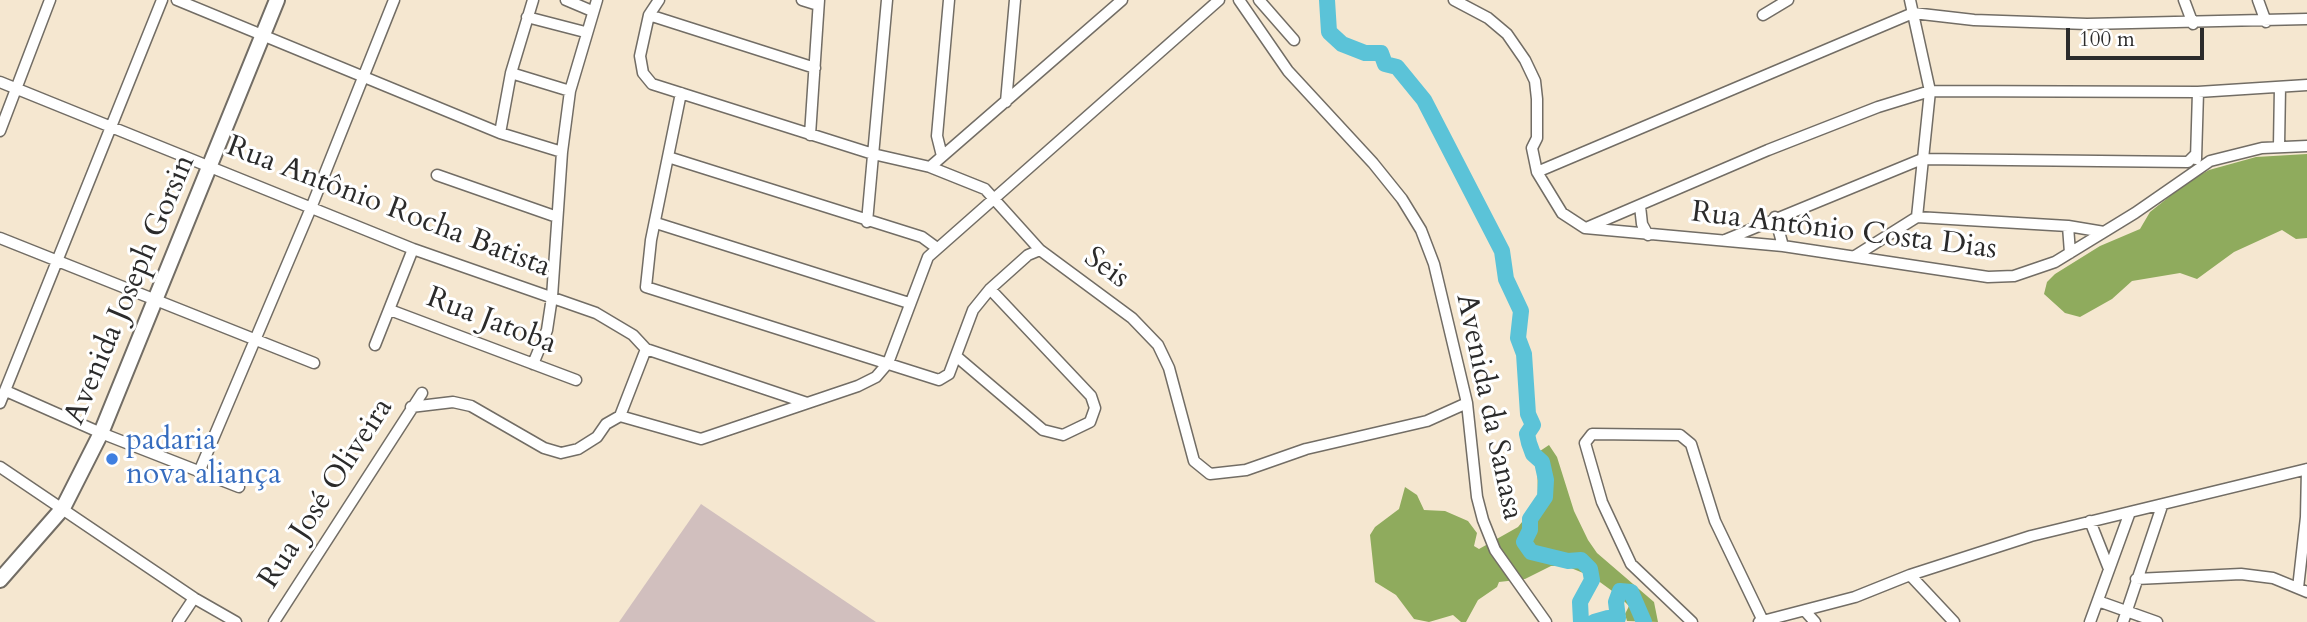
<!DOCTYPE html>
<html>
<head>
<meta charset="utf-8">
<style>
	body { margin:0 }
	#map { position:relative; width:2307px; height:622px; overflow:hidden; background:#f5e7d0; font-family:Cardo,serif }
	canvas { display:block }
	.scale { position:absolute; left:2066px; top:28px; width:138px; height:32px; box-sizing:border-box; border:4px solid #2b2b2b; border-top:0; padding-left:9px; font-size:21px; line-height:24px; white-space:nowrap; color:#2b2b2b; -webkit-text-stroke:5px #fff; paint-order:stroke }
</style>
</head>
<body>
<div id="map">
<canvas width="2307" height="622"></canvas>
<div class="scale">100 m</div>
</div>
<script>
const ctx = document.querySelector('canvas').getContext('2d');
ctx.lineJoin = 'round';
function paint(path, color) { ctx.fillStyle = color; ctx.fill(path, 'evenodd'); }
const toPath = rows => new Path2D(rows.map(r => 'M' + r).join(''));
function strokePath(path, color, width, dash) { ctx.strokeStyle = color; ctx.lineWidth = width; ctx.lineCap = dash ? 'butt' : 'round'; ctx.setLineDash(dash || []); ctx.stroke(path); }
function label(font, color, halo, rows, align = 'center') {
  ctx.font = font + ' Cardo,serif'; ctx.lineWidth = 6; ctx.setLineDash([]); ctx.textBaseline = 'middle'; ctx.strokeStyle = halo; ctx.fillStyle = color; for (const [text, x, y, turn = 0] of rows) {
    ctx.save(); ctx.translate(x, y); ctx.rotate((+turn || 0) * Math.PI / 180); ctx.textAlign = isNaN(turn) ? turn : align; if (halo) ctx.strokeText(text, 0, 0); ctx.fillText(text, 0, 0); ctx.restore();
  }
}
const industrial = toPath([
	[701,504,876,622,619,622]
]);
const forest = toPath([
	[2307,154,2307,238,2296,239,2282,230,2234,252,2197,279,2180,273,2132,281,2112,299,2080,317,2065,313,2044,294,2047,282,2055,274,2100,246,2140,229,2150,212,2189,181,2209,170,2256,157],
	[1549,445,1557,457,1574,511,1588,540,1597,553,1654,602,1658,622,1627,621,1625,614,1629,606,1619,596,1593,577,1566,566,1551,566,1525,579,1499,582,1497,587,1478,600,1466,622,1461,622,1453,615,1429,622,1414,619,1396,595,1375,582,1370,535,1375,527,1399,509,1405,487,1417,495,1424,510,1445,511,1468,521,1477,533,1474,546,1479,549,1518,527,1538,502,1537,453]
]);
const river = toPath([
	[1327,0,1329,32,1342,44,1365,53,1381,53,1385,64,1397,67,1424,100,1502,251,1506,279,1521,311,1518,338,1524,354,1528,414,1533,425,1527,434,1529,443,1533,454,1542,462,1546,480,1545,497,1530,519,1530,530,1524,542,1531,552,1568,561,1581,560,1590,569,1592,580,1580,602,1581,622],
	[1594,622,1608,618,1611,622],
	[1615,622,1618,618,1616,602,1620,591,1631,592,1644,622]
]);
const street = toPath([
	[177,0,500,133,562,152],
	[566,0,592,11],
	[659,0,649,15,640,56,643,73,652,84,873,154,930,167,985,189,1040,250,1132,318,1158,345,1169,368,1194,461,1210,474,1246,470,1306,449,1427,421,1467,403],
	[802,0,818,5],
	[1239,0,1288,71,1373,163,1402,199,1421,230,1434,264,1467,403,1477,497,1483,520,1495,550,1546,622],
	[1259,0,1294,40],
	[1454,0,1488,18,1507,34,1525,60,1535,81,1537,99,1537,138,1532,148,1537,172,1562,213,1585,228,1783,246,1988,277,2014,276,2055,262,2135,213,2210,161,2262,148,2307,146],
	[1910,0,1930,91,1917,217],
	[2184,0,2193,24],
	[2258,0,2266,22],
	[649,15,815,68],
	[1763,15,1788,0],
	[527,17,585,32],
	[511,73,570,91],
	[0,82,413,249,596,313,633,335,646,349,620,416,606,424,597,437,578,449,561,453,544,448,471,406,453,402,411,407],
	[681,93,651,240,646,287,939,380,949,374,973,310,990,289,1028,255,1040,250],
	[1006,102,1015,0],
	[0,131,50,0],
	[500,133,511,73,533,0],
	[810,135,819,0],
	[2279,146,2280,87],
	[942,156,937,136,949,0],
	[668,157,922,237,937,248],
	[2196,159,2198,92],
	[930,167,1122,0],
	[1537,172,1913,13,1974,20,2087,24,2307,19],
	[437,175,557,217],
	[1640,206,1642,224,1648,235],
	[1775,217,1783,246],
	[867,222,887,0],
	[656,223,909,303],
	[2068,226,2070,253],
	[1586,228,1768,150,1878,107,1930,91,2198,92,2307,85],
	[0,238,314,363],
	[1725,240,1922,159,2188,162,2195,155],
	[1855,256,1917,217,2068,226,2104,232],
	[390,310,576,380],
	[375,345,413,249],
	[646,349,807,403],
	[956,356,1043,430,1063,435,1090,422,1095,408,1091,396,990,289],
	[533,364,547,330,552,297,562,152,570,91,597,0],
	[6,391,101,433,239,487],
	[0,403,162,0],
	[620,416,701,439,858,386,876,377,888,363,928,257,1219,0],
	[0,467,194,598,236,622],
	[199,472,311,208,394,0],
	[2090,521,2109,569],
	[1910,575,1954,622],
	[2136,579,2241,574,2273,578,2307,592],
	[2298,588,2306,517,2307,469],
	[2098,601,2157,622],
	[1805,611,1815,622],
	[178,622,194,598],
	[274,622,422,393],
	[1692,622,1631,564,1602,502,1585,443,1592,434,1680,435,1691,444,1715,521,1763,621],
	[1759,622,1855,597,1910,575,2031,536,2307,469],
	[2090,622,2130,512],
	[2123,622,2162,506]
]);
const secondary = toPath([
	[0,580,63,508,101,433,277,0]
]);
const markers = [
	[112,459,7,"#3f7fe0"]
];
const streetNames = [
	["Rua Antônio Rocha Batista",388,208,21],
	["Rua Antônio Costa Dias",1844,232,7],
	["Seis",1106,269,36],
	["Avenida Joseph Gorsin",131,290,-67],
	["Rua Jatoba",491,322,21],
	["Avenida da Sanasa",1488,407,78],
	["Rua José Oliveira",327,494,-57]
];
const shopNames = [
	["padaria",126,442],
	["nova aliança",126,476]
];
paint(industrial, '#d1bfbe');
paint(forest, '#8fab5d');
strokePath(river, '#5bc3d8', 16);
strokePath(street, '#726d65', 13);
strokePath(secondary, '#726d65', 18);
strokePath(street, '#fff', 10);
strokePath(secondary, '#fff', 14);
for (const [x, y, r, color] of markers) { const dot = new Path2D(); dot.arc(x, y, r, 0, 2 * Math.PI); ctx.fillStyle = color; ctx.fill(dot); strokePath(dot, '#fff', 2.5); }
label('30px', '#2b2b2b', '#fff', streetNames);
label('30px', '#366cbe', '#fff', shopNames, 'left');
</script>
</body>
</html>
